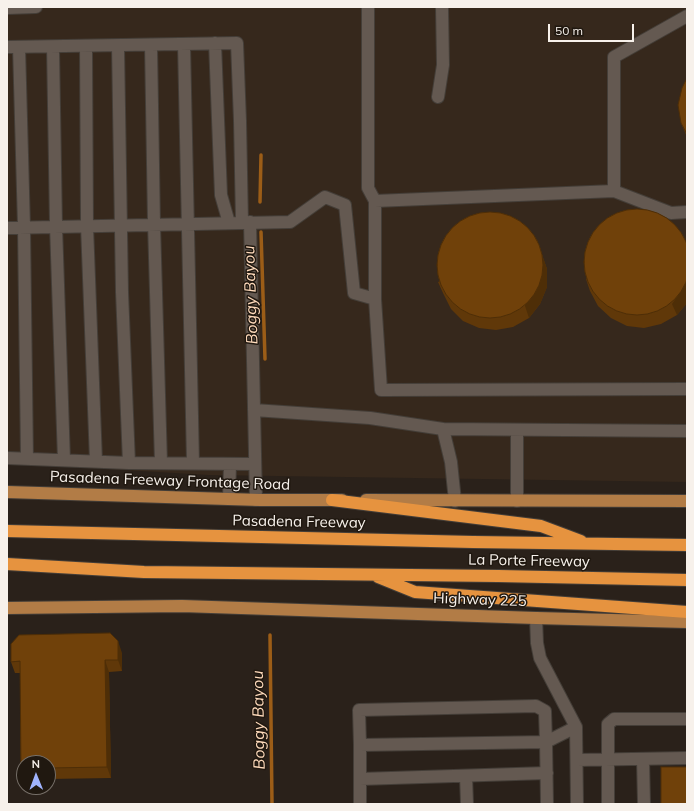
<!DOCTYPE html>
<html>
<head>
<meta charset="utf-8">
<style>
	body { margin:0 }
	#map { position:relative; width:694px; height:811px; overflow:hidden; background:#2a211a; font-family:Mulish,sans-serif }
	canvas { display:block }
	.frame { position:absolute; inset:0; border:8px solid #f7f1eb; pointer-events:none }
	.north { position:absolute; left:16px; top:755px; width:40px; height:40px; box-sizing:border-box; background:#201810; border:1px solid #766f68; border-radius:50%; rotate:359deg; font-size:11px; font-weight:700; line-height:16px; text-align:center; color:#f7f1eb }
	.north::after { content:''; display:block; margin:auto; width:14px; height:18px; background:#a0b3fd; clip-path:polygon(50% 0,100% 100%,50% 72%,0 100%) }
	.scale { position:absolute; left:548px; top:24px; width:86px; height:18px; box-sizing:border-box; border:2px solid #f7f1eb; border-top:0; padding-left:5px; font-size:12px; line-height:14px; white-space:nowrap; color:#f7f1eb; -webkit-text-stroke:3px #201810; paint-order:stroke }
</style>
</head>
<body>
<div id="map">
<canvas width="694" height="811"></canvas>
<div class="frame"></div>
<div class="north">N</div>
<div class="scale">50 m</div>
</div>
<script>
const ctx = document.querySelector('canvas').getContext('2d');
ctx.lineJoin = 'round';
function paint(path, color) { ctx.fillStyle = color; ctx.fill(path, 'evenodd'); }
const toPath = rows => new Path2D(rows.map(r => 'M' + r).join(''));
function strokePath(path, color, width, dash) { ctx.strokeStyle = color; ctx.lineWidth = width; ctx.lineCap = dash ? 'butt' : 'round'; ctx.setLineDash(dash || []); ctx.stroke(path); }
function label(font, color, halo, rows, align = 'center') {
  ctx.font = font + ' Mulish,sans-serif'; ctx.lineWidth = 3; ctx.setLineDash([]); ctx.textBaseline = 'middle'; ctx.strokeStyle = halo; ctx.fillStyle = color; for (const [text, x, y, turn = 0] of rows) {
    ctx.save(); ctx.translate(x, y); ctx.rotate((+turn || 0) * Math.PI / 180); ctx.textAlign = isNaN(turn) ? turn : align; if (halo) ctx.strokeText(text, 0, 0); ctx.fillText(text, 0, 0); ctx.restore();
  }
}
const built = toPath([
	[7,7,687,7,687,482,208,475,7,463]
]);
const stream = toPath([
	[260,202,261,155],
	[261,232,265,359],
	[270,635,272,804]
]);
const minor = toPath([
	[368,7,368,188,375,201],
	[7,8,36,7],
	[215,43,221,195,229,223],
	[184,44,193,463],
	[151,45,154,224,161,463],
	[86,46,87,226,96,461],
	[118,46,122,292,129,463],
	[7,47,237,43,240,121,242,222],
	[19,47,24,227,27,459],
	[53,47,56,226,64,460],
	[438,97,443,65,442,7],
	[614,191,614,57,687,16],
	[687,212,671,213,614,191,375,201,375,299,381,390,687,389],
	[250,222,256,500],
	[7,228,290,222,325,197,345,205,354,293,375,299],
	[254,410,370,418,443,429,451,462,455,501],
	[443,429,687,431],
	[517,430,517,501],
	[7,458,129,463,254,464],
	[229,499,230,464],
	[536,618,537,643,540,658,576,727,577,804],
	[360,745,360,804],
	[643,759,644,804],
	[577,760,687,758],
	[466,776,467,804],
	[360,779,547,773],
	[547,804,546,742,545,711,536,706,359,710,360,745,546,742,576,727],
	[608,804,608,724,614,719,687,719]
]);
const major = toPath([
	[7,492,260,500,342,500],
	[366,500,687,501],
	[7,608,182,606,536,618,687,622]
]);
const highway = toPath([
	[332,500,541,526,581,541],
	[7,531,473,542,687,545],
	[7,564,144,572,498,576,687,580],
	[378,577,415,592,687,612]
]);
const wall = toPath([
	[687,78,687,137,681,123],
	[537,240,547,269,547,287,540,304,529,318,513,327,496,330,479,328,463,321,451,309,443,293,438,282],
	[687,242,687,303,677,315,661,324,644,328,627,326,611,318,598,306,590,291,586,279],
	[122,653,122,671,109,672,111,778,48,779,48,763,24,763,24,775,21,768,20,673,15,673,11,662]
]);
const shadedWall = toPath([
	[537,240,547,269,547,287,540,304,529,318,525,306],
	[687,282,687,303,677,315,672,304],
	[118,641,122,653,122,671,118,660],
	[105,660,109,672,111,778,107,767]
]);
const building = toPath([
	[687,78,687,134,681,123,678,105,682,88,687,78],
	'584 262a53 53 0 1 1 106 0a53 53 0 1 1-106 0Z',
	'437 265a53 53 0 1 1 106 0a53 53 0 1 1-106 0Z',
	[110,633,118,641,118,660,105,660,107,767,48,768,48,763,24,763,24,768,21,768,20,661,11,662,11,644,19,635,110,633],
	[661,767,687,767,687,804,661,804,661,767]
]);
const streetNames = [
	["Pasadena Freeway Frontage Road",170,481,2],
	["Pasadena Freeway",299,522,1],
	["La Porte Freeway",529,561,1],
	["Highway 225",480,600,2]
];
const waterNames = [
	["Boggy Bayou",251,295,-92],
	["Boggy Bayou",259,720,-91]
];
paint(built, '#36281c');
strokePath(stream, '#9c5d17', 3.5);
strokePath(minor, '#443e38', 14);
strokePath(major, '#443e38', 14);
strokePath(highway, '#443e38', 14);
strokePath(minor, '#645951', 12);
strokePath(major, '#b27c46', 12);
strokePath(highway, '#e6933f', 12);
paint(wall, '#603809');
paint(shadedWall, '#4e2e07');
paint(building, '#70410a');
strokePath(building, '#4e2e07', 1);
label('15px', '#f7f1eb', '#201810', streetNames);
label('italic 16px', '#ffdbbc', '#201810', waterNames);
</script>
</body>
</html>
